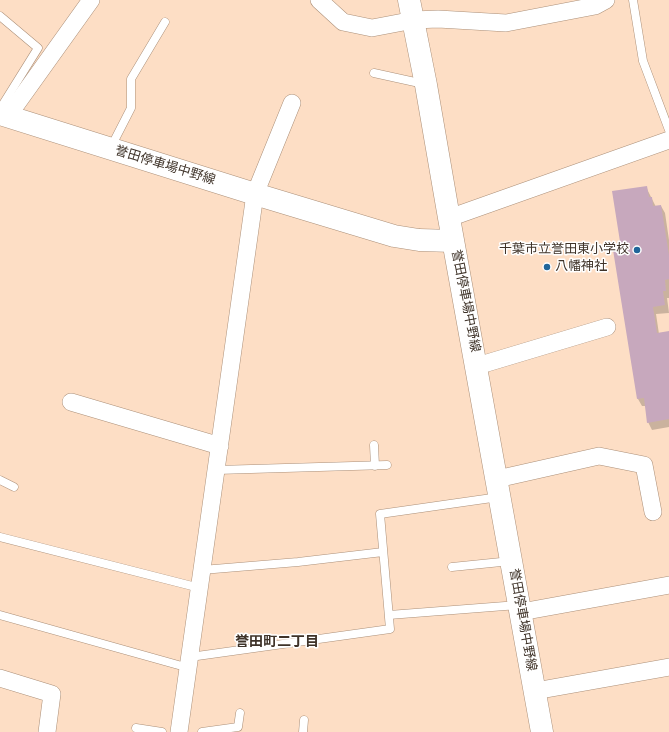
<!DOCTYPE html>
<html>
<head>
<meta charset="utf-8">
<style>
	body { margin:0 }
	canvas { display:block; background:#fddec5 }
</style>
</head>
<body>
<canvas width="669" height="732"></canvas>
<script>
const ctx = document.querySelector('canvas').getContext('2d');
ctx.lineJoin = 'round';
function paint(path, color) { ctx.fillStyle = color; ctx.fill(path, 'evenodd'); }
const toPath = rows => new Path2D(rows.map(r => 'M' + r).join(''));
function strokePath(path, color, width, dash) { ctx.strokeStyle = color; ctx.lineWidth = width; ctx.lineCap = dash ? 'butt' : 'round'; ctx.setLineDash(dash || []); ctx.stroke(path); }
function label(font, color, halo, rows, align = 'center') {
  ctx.font = font + ' "Nunito Sans","Noto Sans JP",sans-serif'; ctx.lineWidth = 3; ctx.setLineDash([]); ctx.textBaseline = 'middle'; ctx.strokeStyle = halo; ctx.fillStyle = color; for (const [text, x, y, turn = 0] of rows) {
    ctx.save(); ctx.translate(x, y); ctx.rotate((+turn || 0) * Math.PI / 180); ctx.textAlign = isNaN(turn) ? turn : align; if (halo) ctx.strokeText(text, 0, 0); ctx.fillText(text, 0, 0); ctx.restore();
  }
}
const shadow = toPath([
	[646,187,656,207,661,206,665,213,669,240,669,298,667,298,669,313,656,314,659,334,669,332,669,427,652,430,648,422,646,406,642,406,638,399,614,250,622,249]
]);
const building = toPath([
	[647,186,649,197,652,197,653,206,661,205,669,255,669,279,665,280,666,291,663,291,665,305,653,307,657,333,669,331,669,419,647,423,644,398,637,399,613,250,621,248,612,191]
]);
const lane = toPath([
	[633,0,643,61,669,130],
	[0,16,38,48,0,109],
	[374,73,424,84],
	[111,147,131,108,131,79,165,22],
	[374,445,375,466],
	[217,470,387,465],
	[0,480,14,487],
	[0,537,200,588],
	[452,567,511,561],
	[202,570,298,562,383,552],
	[0,615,189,668],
	[389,615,518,605],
	[190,657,390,629,380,514,499,497],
	[136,728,162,732],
	[202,732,238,727,240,713],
	[303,732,304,720]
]);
const street = toPath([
	[319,0,343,22,372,28,414,20,438,19,506,23,595,6,606,0],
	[8,116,91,0],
	[449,218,669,140],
	[477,366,607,327],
	[71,402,220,446],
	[497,479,599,456,644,465,653,512],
	[521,612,669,585],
	[0,678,52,694,47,732],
	[535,691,669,667],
	[179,732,255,194,292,103]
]);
const secondary = toPath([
	[409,0,426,85,449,218,542,732],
	[0,114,255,194,394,236,419,240,453,241]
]);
const markers = [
	[637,250,4,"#20659a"],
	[547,267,4,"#20659a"]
];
const streetNames = [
	["誉田停車場中野線",165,166,17],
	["誉田停車場中野線",465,301,79],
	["誉田停車場中野線",522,620,80]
];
const poiNames = [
	["千葉市立誉田東小学校",629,250],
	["八幡神社",555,267,"left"]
];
const neighbourhoodNames = [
	["誉田町二丁目",277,643]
];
paint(shadow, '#0003');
paint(building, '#c7a8bd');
strokePath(lane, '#ac9079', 9);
strokePath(street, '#ac9079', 18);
strokePath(secondary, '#ac9079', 23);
strokePath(lane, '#fff', 8);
strokePath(street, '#fff', 17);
strokePath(secondary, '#fff', 22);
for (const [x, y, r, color] of markers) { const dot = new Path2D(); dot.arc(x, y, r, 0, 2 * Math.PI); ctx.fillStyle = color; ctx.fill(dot); strokePath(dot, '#fff', 1.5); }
label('13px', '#3f3329', '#fff', streetNames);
label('13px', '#3f3329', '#fff', poiNames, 'right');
label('bold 14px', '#3f3329', '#fff', neighbourhoodNames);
</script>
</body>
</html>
